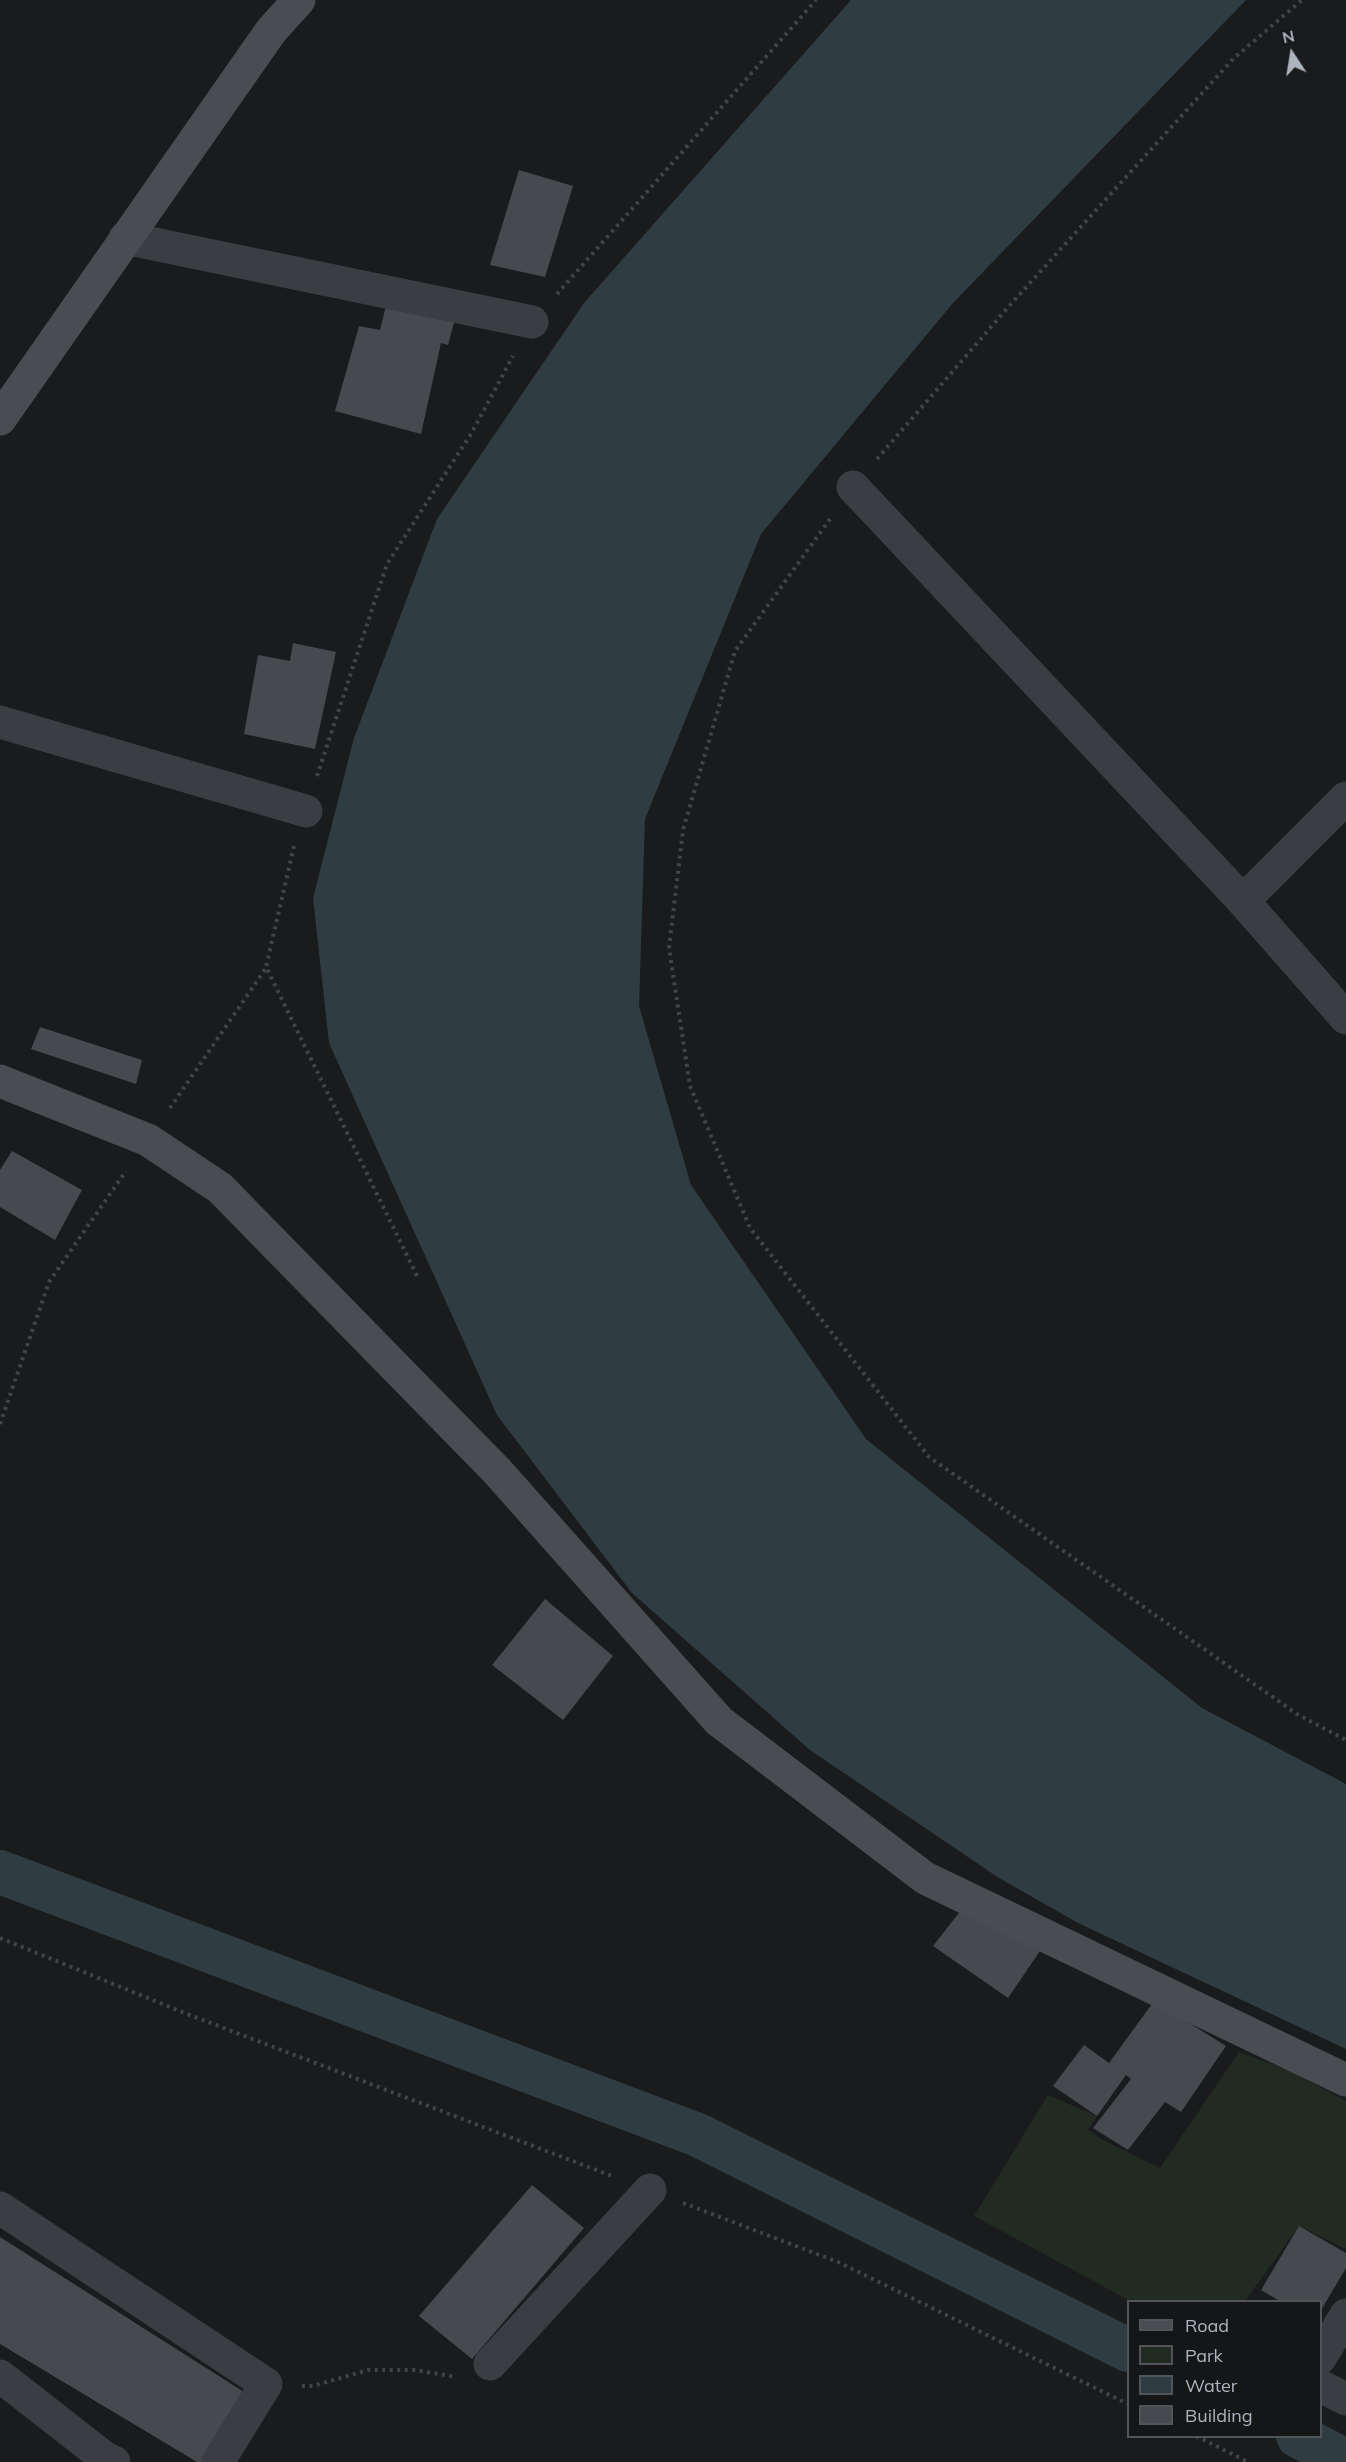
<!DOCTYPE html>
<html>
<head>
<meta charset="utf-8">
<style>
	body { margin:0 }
	#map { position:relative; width:1346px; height:2462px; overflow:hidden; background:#1a1b1d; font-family:Mulish,sans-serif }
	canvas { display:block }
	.legend { position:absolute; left:1127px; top:2300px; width:195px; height:138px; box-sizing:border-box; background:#151618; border:2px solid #51555a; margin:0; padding:8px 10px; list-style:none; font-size:18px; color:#acb4bd }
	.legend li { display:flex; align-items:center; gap:12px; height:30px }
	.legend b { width:30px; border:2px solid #51555a }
	.north { position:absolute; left:1262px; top:24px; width:60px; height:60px; -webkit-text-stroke:4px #151618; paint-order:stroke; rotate:348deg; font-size:16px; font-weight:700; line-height:24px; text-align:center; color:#acb4bd }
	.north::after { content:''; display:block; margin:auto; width:21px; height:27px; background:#acb4bd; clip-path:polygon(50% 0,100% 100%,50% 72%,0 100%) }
</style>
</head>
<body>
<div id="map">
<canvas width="1346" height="2462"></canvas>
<ul class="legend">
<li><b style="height:8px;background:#494d52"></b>Road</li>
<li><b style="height:16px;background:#222b22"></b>Park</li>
<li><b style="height:16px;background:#2f3d42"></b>Water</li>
<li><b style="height:16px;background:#46494d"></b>Building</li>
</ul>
<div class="north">N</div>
</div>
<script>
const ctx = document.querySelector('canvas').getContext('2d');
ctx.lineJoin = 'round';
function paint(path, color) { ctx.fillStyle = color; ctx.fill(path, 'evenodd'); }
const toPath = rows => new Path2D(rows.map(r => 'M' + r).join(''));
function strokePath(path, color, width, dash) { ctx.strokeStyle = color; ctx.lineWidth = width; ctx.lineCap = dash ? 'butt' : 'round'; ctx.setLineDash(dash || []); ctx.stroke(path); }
const green = toPath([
	[1239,2052,1288,2070,1346,2101,1346,2249,1299,2226,1245,2301,1130,2301,974,2216,1048,2095,1097,2116,1088,2130,1103,2140,1160,2168]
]);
const water = toPath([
	[851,0,1246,0,953,303,761,534,645,819,639,1006,691,1185,866,1439,1202,1708,1346,1784,1346,2049,1078,1923,999,1878,810,1750,632,1593,497,1415,329,1043,313,898,354,738,437,519,584,303]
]);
const canal = toPath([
	[0,1872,698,2135,1128,2350],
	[1298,2436,1346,2461]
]);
const building = toPath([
	[519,170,573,186,545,277,490,265],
	[387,301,456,315,448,345,441,343,421,434,335,411,359,326,380,330],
	[293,643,336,652,315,749,244,734,258,655,290,661],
	[40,1027,142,1060,136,1084,31,1049],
	[12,1151,82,1190,55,1240,0,1207,0,1170],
	[545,1599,613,1656,563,1720,492,1665],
	[965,1905,1040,1951,1008,1998,933,1946],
	[1154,2001,1226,2046,1181,2112,1165,2102,1128,2150,1093,2128,1131,2079,1126,2075,1097,2116,1053,2086,1084,2045,1109,2063],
	[532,2185,584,2228,472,2359,419,2316],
	[1299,2226,1346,2253,1346,2268,1320,2312,1320,2302,1281,2302,1261,2290],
	[0,2237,244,2392,206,2462,197,2462,0,2344]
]);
const path = toPath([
	[557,294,816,0],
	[877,459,1010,305,1233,59,1302,0],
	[830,519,735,651,683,830,669,948,690,1086,750,1228,929,1457,1297,1714,1346,1740],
	[317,776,387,564,471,434,513,356],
	[294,846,266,967,418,1278],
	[170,1108,266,968],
	[0,1424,49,1282,126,1171],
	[0,1938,187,2014,612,2176],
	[683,2203,838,2262,1128,2404],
	[302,2386,313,2386,368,2370,415,2370,456,2377],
	[1196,2436,1248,2462]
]);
const street = toPath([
	[125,238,532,322],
	[853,487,1243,901,1346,1018],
	[0,722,306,811],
	[1243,901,1346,798],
	[0,2208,266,2384,218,2462],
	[1320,2358,1346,2315],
	[490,2364,650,2190],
	[0,2376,105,2458,114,2462],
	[1320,2386,1346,2399]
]);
const secondary = toPath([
	[0,419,271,31,299,0],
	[0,1081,148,1140,220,1188,497,1471,719,1721,925,1878,1346,2080]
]);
paint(green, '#222b22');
paint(water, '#2f3d42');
strokePath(canal, '#2f3d42', 44);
paint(building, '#46494d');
strokePath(path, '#414449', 4, [3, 4.5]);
strokePath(street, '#3b3d42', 33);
strokePath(secondary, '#494d52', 33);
</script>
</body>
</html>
